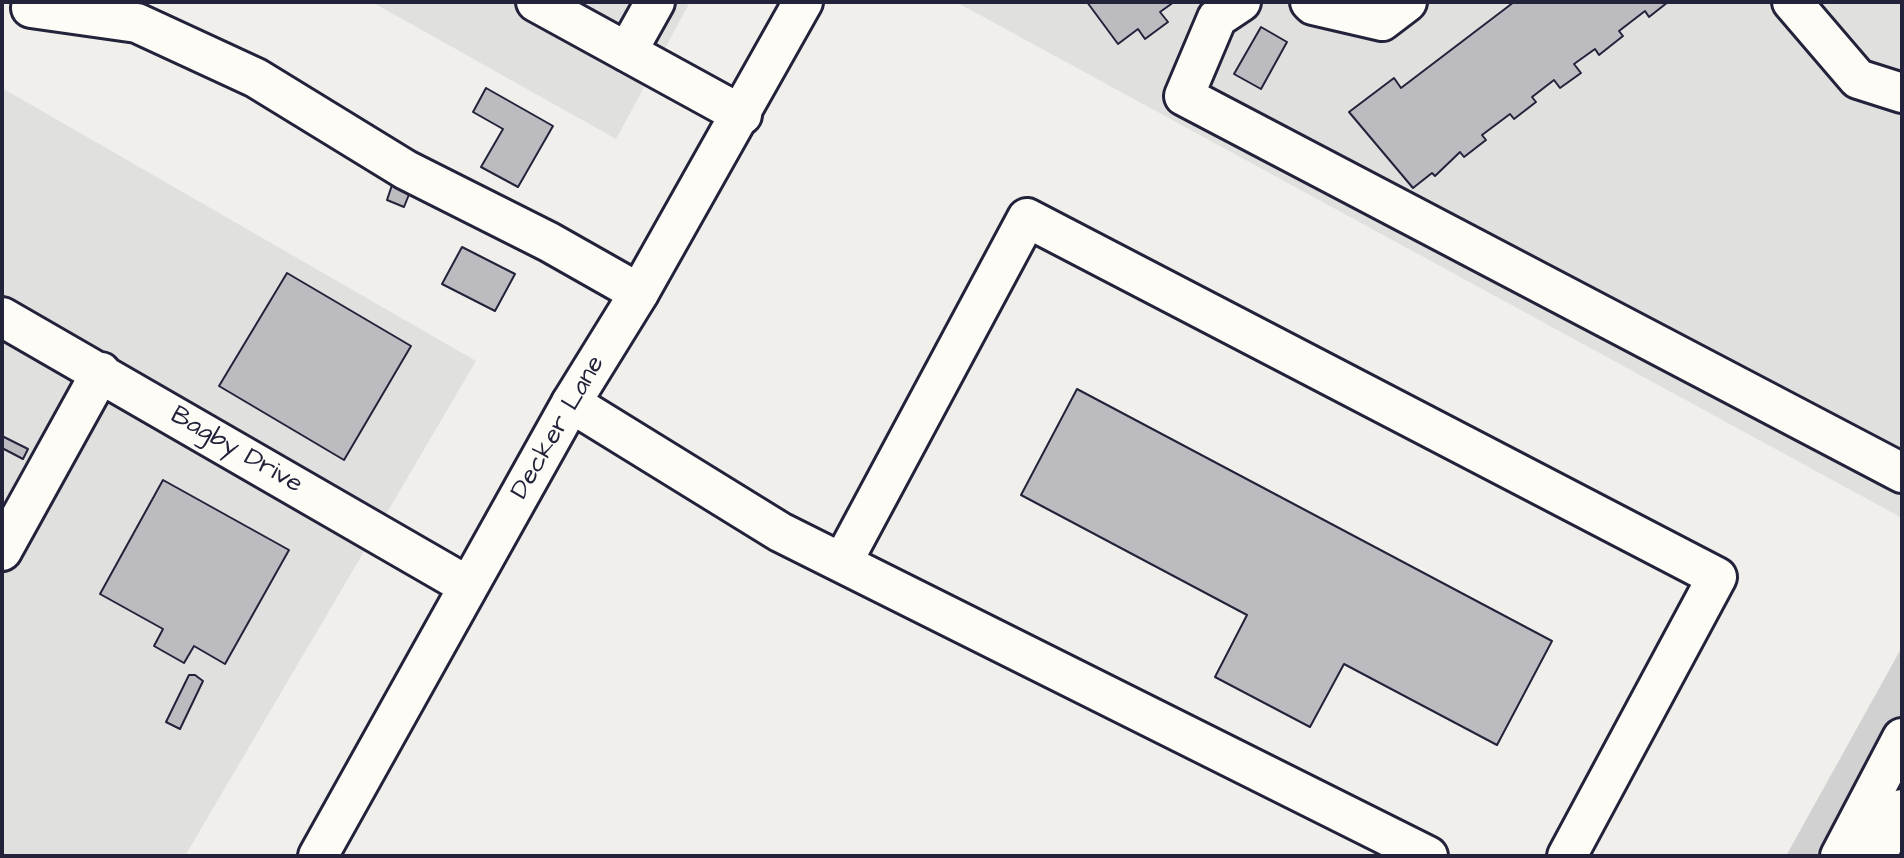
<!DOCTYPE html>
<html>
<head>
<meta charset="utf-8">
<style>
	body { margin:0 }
	#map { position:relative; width:1904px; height:858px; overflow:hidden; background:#f0efec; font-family:"Architects Daughter",sans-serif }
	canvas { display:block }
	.frame { position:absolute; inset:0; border:4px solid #22223b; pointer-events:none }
</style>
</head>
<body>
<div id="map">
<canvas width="1904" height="858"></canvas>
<div class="frame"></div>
</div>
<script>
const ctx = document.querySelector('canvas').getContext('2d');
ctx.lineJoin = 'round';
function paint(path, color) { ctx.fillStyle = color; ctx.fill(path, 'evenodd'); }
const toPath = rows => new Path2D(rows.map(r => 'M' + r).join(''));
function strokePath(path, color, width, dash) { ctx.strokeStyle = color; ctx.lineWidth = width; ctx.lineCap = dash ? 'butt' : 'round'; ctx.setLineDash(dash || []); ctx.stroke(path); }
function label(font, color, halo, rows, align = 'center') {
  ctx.font = font + ' "Architects Daughter",sans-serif'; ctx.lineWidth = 5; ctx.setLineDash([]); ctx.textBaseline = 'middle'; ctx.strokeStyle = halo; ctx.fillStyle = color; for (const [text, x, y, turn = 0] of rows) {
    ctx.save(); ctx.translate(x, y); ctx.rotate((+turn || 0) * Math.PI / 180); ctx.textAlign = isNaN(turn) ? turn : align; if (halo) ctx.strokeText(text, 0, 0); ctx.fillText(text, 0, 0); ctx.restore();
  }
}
const built = toPath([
	[372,2,690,2,616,139],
	[956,2,1902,2,1902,518],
	[2,88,476,361,185,856,2,856]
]);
const green = toPath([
	[1902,647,1902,856,1786,856]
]);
const building = toPath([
	[1087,2,1174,2,1160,12,1168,22,1145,39,1138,29,1118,44,1087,2],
	[1514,2,1668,2,1649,17,1645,11,1619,31,1623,36,1599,55,1595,49,1574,64,1581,73,1560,88,1554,80,1532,97,1536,102,1514,119,1510,114,1482,135,1486,140,1464,157,1460,152,1435,176,1432,173,1413,188,1349,112,1394,78,1401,88,1514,2],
	[1261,27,1287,42,1261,89,1234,74,1261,27],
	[486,88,553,126,518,187,481,167,503,129,473,112,486,88],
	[392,185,410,192,404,207,387,200,392,185],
	[462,247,515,274,495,311,442,284,462,247],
	[287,273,411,346,344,460,219,386,287,273],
	[1077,389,1552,641,1497,745,1344,664,1310,727,1215,677,1247,615,1021,495,1077,389],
	[2,436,28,449,23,459,2,448,2,436],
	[163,480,289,550,225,664,194,646,184,663,154,646,163,629,100,594,163,480],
	[189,675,195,675,203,681,180,729,166,722,189,675]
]);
const minor = toPath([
	[536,2,742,115],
	[1241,2,1217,18,1184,96,1902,473],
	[1310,2,1313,5,1382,21,1407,2],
	[1792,2,1858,79,1902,93],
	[31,8,137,23,256,78,406,170,549,242,639,293],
	[627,52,655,2],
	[2,317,468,586],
	[571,403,780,532,1428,856],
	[2,551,101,372],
	[842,563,1027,218,1717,577,1567,856],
	[1840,856,1902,738],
	[1876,856,1902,809]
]);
const major = toPath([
	[318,856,571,403,639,293,803,2]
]);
const streetNames = [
	["Decker Lane",559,428,-60],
	["Bagby Drive",236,451,30]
];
paint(built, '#e0e0df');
paint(green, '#d2d1d1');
paint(building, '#bcbcc0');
strokePath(building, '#22223b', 2);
strokePath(minor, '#22223b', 44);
strokePath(major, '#22223b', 44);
strokePath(minor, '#fdfcf7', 38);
strokePath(major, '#fdfcf7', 38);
label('26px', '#22223b', '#fdfcf7', streetNames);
</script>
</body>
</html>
